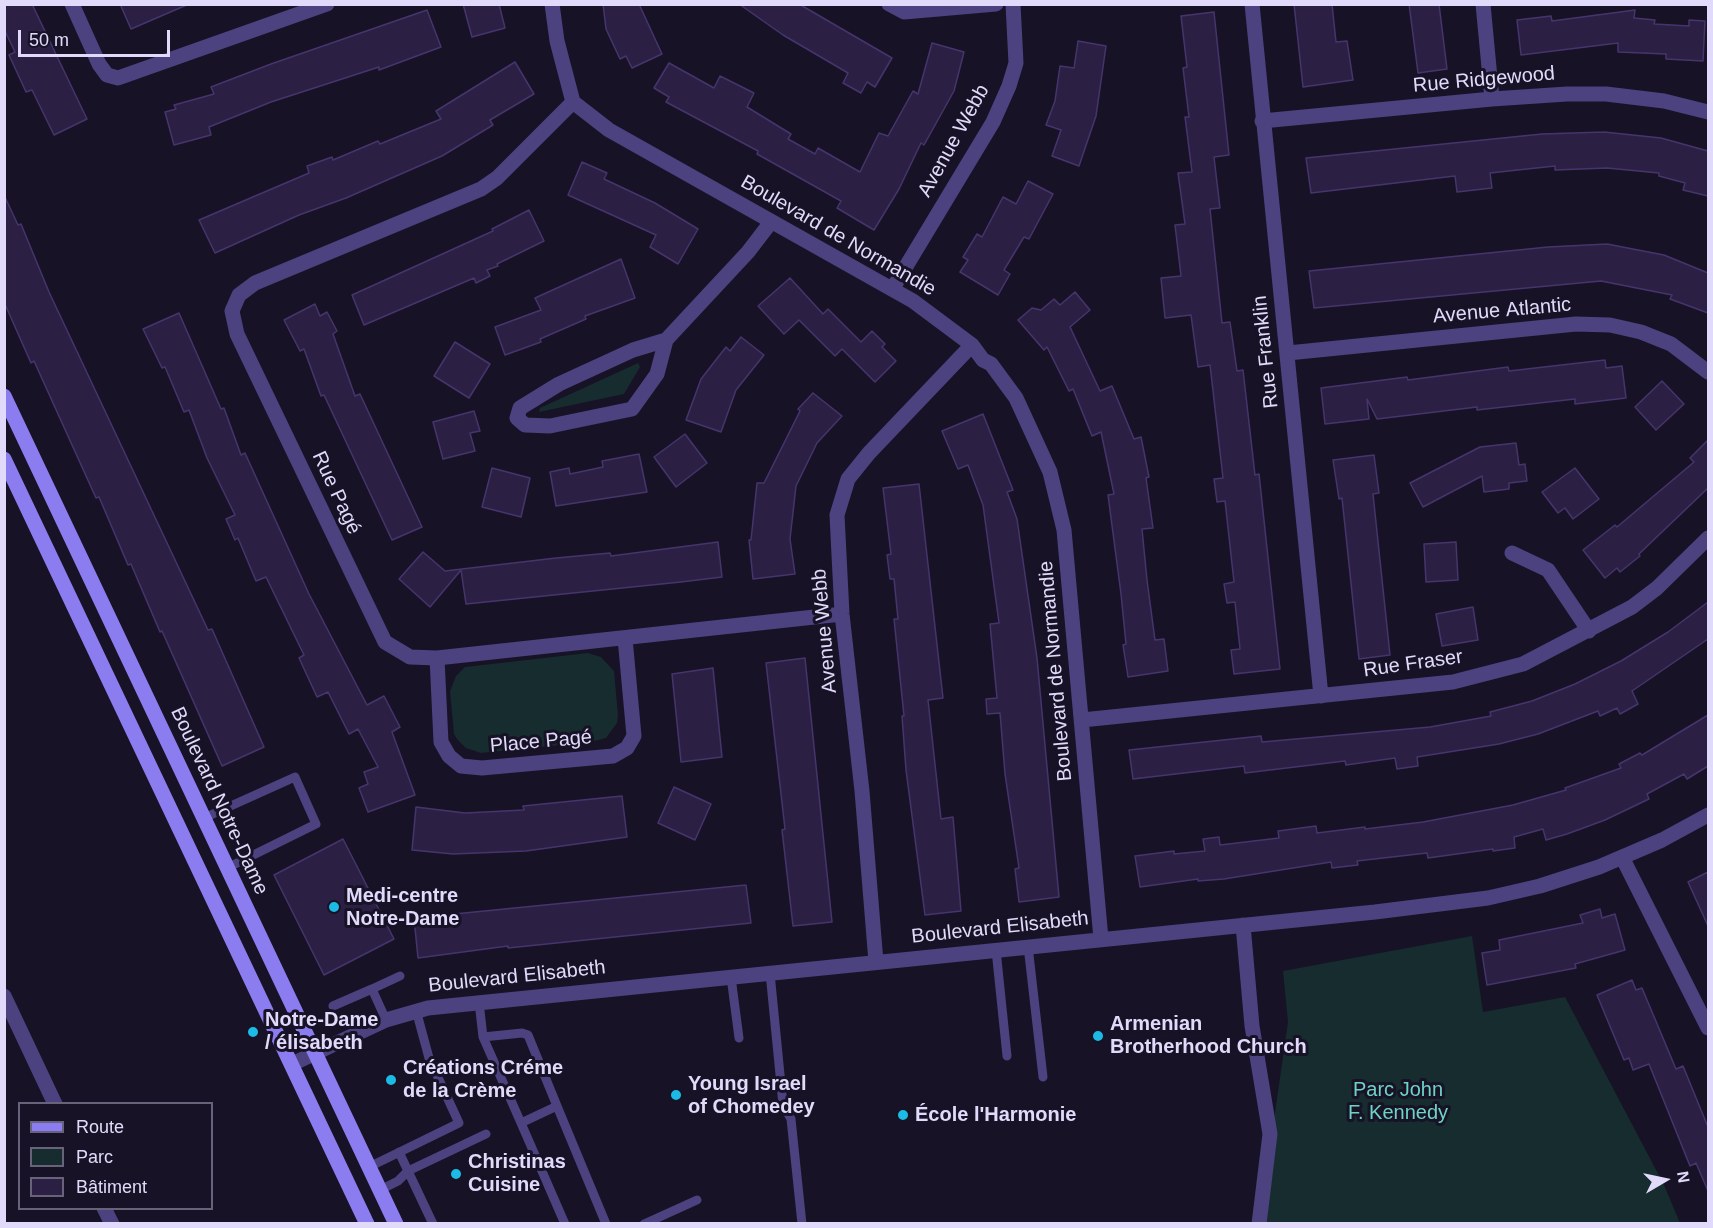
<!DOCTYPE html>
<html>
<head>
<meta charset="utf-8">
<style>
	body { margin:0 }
	#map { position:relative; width:1713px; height:1228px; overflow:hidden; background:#171225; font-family:Arial,sans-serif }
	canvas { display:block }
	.frame { position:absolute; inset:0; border:6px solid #e1dafb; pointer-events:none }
	.legend { position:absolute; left:18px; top:1102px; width:195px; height:108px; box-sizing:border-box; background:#171225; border:2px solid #68627b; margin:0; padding:8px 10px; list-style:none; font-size:18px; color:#e1dafb }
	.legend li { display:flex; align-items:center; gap:12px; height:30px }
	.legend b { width:30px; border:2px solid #68627b }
	.north { position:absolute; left:1635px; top:1150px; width:60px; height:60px; -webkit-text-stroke:4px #171225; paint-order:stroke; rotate:81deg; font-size:16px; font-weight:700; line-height:24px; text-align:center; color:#e1dafb }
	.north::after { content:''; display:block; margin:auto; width:21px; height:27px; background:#e1dafb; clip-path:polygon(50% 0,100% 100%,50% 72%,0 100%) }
	.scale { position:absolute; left:18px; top:30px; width:152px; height:27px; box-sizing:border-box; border:3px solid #e1dafb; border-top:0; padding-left:8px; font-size:18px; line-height:21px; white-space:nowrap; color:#e1dafb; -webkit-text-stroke:4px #171225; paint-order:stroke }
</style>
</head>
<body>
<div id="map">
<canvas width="1713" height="1228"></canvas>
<div class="frame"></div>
<ul class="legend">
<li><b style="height:8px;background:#8b7cf0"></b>Route</li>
<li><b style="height:16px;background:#162c2e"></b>Parc</li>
<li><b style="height:16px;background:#2b2044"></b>Bâtiment</li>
</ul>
<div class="north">N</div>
<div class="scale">50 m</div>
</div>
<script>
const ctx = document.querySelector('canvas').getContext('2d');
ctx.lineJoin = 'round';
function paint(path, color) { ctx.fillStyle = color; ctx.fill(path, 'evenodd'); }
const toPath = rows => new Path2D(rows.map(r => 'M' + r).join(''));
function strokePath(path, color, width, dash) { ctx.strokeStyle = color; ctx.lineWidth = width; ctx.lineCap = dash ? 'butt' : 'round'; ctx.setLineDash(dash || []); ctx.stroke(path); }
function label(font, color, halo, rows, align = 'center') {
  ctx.font = font + ' Arial,sans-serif'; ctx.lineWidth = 6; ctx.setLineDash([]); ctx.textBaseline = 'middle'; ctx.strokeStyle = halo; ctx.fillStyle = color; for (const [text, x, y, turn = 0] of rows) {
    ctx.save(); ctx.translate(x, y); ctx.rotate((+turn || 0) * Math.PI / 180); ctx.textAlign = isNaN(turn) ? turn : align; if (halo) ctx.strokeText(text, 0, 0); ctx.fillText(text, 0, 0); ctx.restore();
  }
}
const green = toPath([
	[638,363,640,367,624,394,539,412,540,408],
	[588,653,601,657,614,671,618,715,617,723,606,738,590,742,481,753,466,748,457,739,454,734,450,691,456,676,465,667],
	[1472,936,1483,1012,1565,997,1664,1185,1680,1223,1259,1224,1288,1022,1283,971]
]);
const building = toPath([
	[4,4,32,4,87,119,54,135,32,90,26,92,9,55,15,52,4,29,4,4],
	[120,4,189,4,131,29,120,4],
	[463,4,499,4,505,28,472,37,463,4],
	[603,4,639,4,662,54,632,68,626,56,620,59,606,29,603,4],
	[739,4,799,4,892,58,875,87,867,82,861,93,843,83,848,73,783,35,739,4],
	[1294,4,1332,4,1336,42,1347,41,1353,80,1303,87,1294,4],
	[1409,4,1439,4,1447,69,1418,73,1409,4],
	[427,10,441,47,379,70,379,67,271,102,209,127,211,135,174,145,165,112,176,109,174,105,214,94,211,87,271,64,427,10],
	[1635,10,1634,18,1655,20,1654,24,1689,26,1689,20,1705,21,1703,61,1666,59,1666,54,1618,52,1618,43,1521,55,1517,20,1551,16,1552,21,1635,10],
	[1214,12,1229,155,1214,157,1220,208,1210,209,1222,323,1230,322,1237,371,1243,370,1255,475,1259,474,1280,669,1234,674,1231,650,1240,649,1235,602,1227,603,1224,584,1234,582,1225,501,1217,502,1214,479,1223,478,1210,365,1198,367,1191,315,1165,318,1161,278,1181,276,1175,225,1185,224,1178,173,1192,172,1185,117,1189,117,1183,68,1187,67,1181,16,1214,12],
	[1078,41,1106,46,1096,116,1079,166,1052,156,1061,130,1046,125,1055,101,1060,66,1074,68,1078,41],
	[932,43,964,52,954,91,924,145,921,143,899,189,874,230,837,208,841,201,757,154,758,151,666,102,669,97,654,88,669,63,714,88,720,76,754,93,747,107,791,134,788,139,815,154,818,148,860,172,879,133,888,136,913,91,918,94,932,43],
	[515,62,534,94,490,120,493,125,442,156,346,198,299,215,215,253,199,220,309,173,307,166,332,157,333,160,378,141,380,144,441,119,436,111,515,62],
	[1604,132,1661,138,1708,151,1708,196,1683,190,1685,183,1659,176,1659,173,1607,168,1555,170,1555,166,1490,173,1492,188,1457,192,1455,176,1311,193,1306,158,1542,134,1604,132],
	[582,162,607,173,604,179,655,203,698,229,678,264,650,247,656,235,568,195,582,162],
	[1028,181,1053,194,1029,239,1024,237,1004,270,1010,274,998,295,960,272,968,260,963,257,977,234,982,237,1003,197,1016,204,1028,181],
	[4,195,18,225,21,224,49,292,208,630,212,629,264,747,222,766,162,631,160,632,131,564,128,565,99,497,96,498,34,361,31,363,4,302,4,195],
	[529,210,544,241,497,264,498,266,487,270,490,276,476,283,474,278,364,325,352,295,493,231,492,229,529,210],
	[1607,244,1664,255,1708,273,1708,313,1670,299,1672,295,1601,281,1314,308,1309,271,1548,247,1607,244],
	[621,259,635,298,585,316,586,319,540,339,541,342,505,355,495,327,541,310,535,298,621,259],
	[790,278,823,314,828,309,861,342,872,331,885,344,882,347,896,361,875,382,842,349,835,356,799,320,784,334,758,306,790,278],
	[1075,292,1090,310,1070,327,1100,391,1112,386,1134,439,1141,437,1149,477,1146,478,1153,528,1142,529,1147,580,1155,640,1164,639,1168,671,1128,677,1123,645,1126,644,1121,594,1108,495,1114,494,1101,432,1092,436,1073,389,1069,391,1047,347,1044,350,1018,320,1032,308,1041,310,1054,299,1060,305,1075,292],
	[315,304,320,316,327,312,337,331,333,334,355,396,360,394,422,527,392,540,324,395,321,396,304,349,300,351,284,320,315,304],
	[179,313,221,409,224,408,241,455,245,453,309,594,367,705,384,696,400,727,392,732,415,795,368,812,359,788,368,784,364,772,378,767,358,729,349,734,328,692,317,697,299,658,304,655,266,577,256,581,238,538,235,540,226,519,235,515,207,458,189,410,184,412,165,367,162,368,143,329,179,313],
	[741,337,764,355,736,390,721,432,686,420,701,379,726,347,730,351,741,337],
	[455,342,490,364,469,398,434,376,455,342],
	[1605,360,1606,368,1622,366,1626,398,1575,404,1575,399,1477,410,1477,407,1377,419,1367,399,1369,419,1325,424,1321,388,1407,377,1408,380,1508,367,1509,371,1605,360],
	[1662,381,1684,404,1656,430,1635,407,1662,381],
	[813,393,842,416,817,443,796,486,790,539,795,574,753,579,749,540,751,540,757,483,764,483,800,411,798,409,813,393],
	[474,411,480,431,470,433,475,451,443,459,433,422,474,411],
	[983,414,1013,490,1007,492,1017,519,1037,658,1059,897,1019,902,1015,869,1019,868,1005,774,1000,713,987,714,986,699,997,698,990,624,999,623,983,505,968,465,958,469,942,431,983,414],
	[685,434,707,463,676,487,654,457,685,434],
	[1708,440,1708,488,1639,554,1640,556,1620,572,1617,568,1605,578,1583,550,1615,525,1617,527,1694,462,1690,458,1708,440],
	[1516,443,1519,465,1525,464,1527,481,1509,483,1509,489,1484,492,1482,476,1423,507,1410,483,1480,447,1516,443],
	[639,454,647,492,556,506,550,472,569,468,570,474,603,467,602,461,639,454],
	[1374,455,1379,493,1373,494,1390,655,1359,659,1342,498,1339,499,1333,460,1374,455],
	[492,468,530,478,521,517,482,507,492,468],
	[1575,468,1599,499,1573,519,1565,508,1558,513,1542,492,1575,468],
	[919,484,943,698,928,700,941,819,953,817,961,911,925,915,906,770,902,716,904,716,894,619,898,619,894,579,890,579,887,555,891,554,883,488,919,484],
	[718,542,722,577,681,582,466,604,461,570,430,607,399,579,423,552,445,571,556,558,610,553,611,556,718,542],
	[1456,542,1458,580,1426,582,1424,544,1456,542],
	[1708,602,1708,639,1632,691,1638,704,1620,714,1617,708,1600,716,1598,711,1538,734,1499,744,1417,757,1418,766,1397,769,1395,758,1346,765,1345,761,1245,773,1244,766,1133,779,1129,750,1261,736,1262,742,1430,727,1491,716,1490,712,1532,701,1575,684,1621,661,1668,632,1708,602],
	[1473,607,1478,640,1442,646,1436,614,1473,607],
	[805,658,832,922,793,926,782,830,785,829,766,663,805,658],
	[713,668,722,757,681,762,672,674,713,668],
	[1708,715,1708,766,1687,779,1684,774,1647,794,1649,799,1605,820,1567,834,1546,840,1543,829,1514,837,1515,848,1493,851,1493,849,1428,858,1427,853,1357,861,1358,865,1332,868,1331,862,1224,879,1198,881,1198,879,1140,887,1135,856,1174,851,1174,854,1205,851,1203,839,1219,837,1220,845,1279,838,1278,831,1316,826,1317,833,1365,827,1365,829,1423,822,1513,805,1566,790,1565,788,1621,768,1619,764,1640,753,1642,755,1708,715],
	[674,787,711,804,695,840,658,823,674,787],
	[622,796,627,837,526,851,453,854,412,850,416,807,465,813,524,810,523,806,622,796],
	[343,839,394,939,324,975,274,875,343,839],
	[1708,872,1708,926,1688,882,1708,872],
	[746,885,751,923,508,948,508,946,418,958,414,918,746,885],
	[1600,909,1602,918,1615,914,1625,950,1575,964,1576,968,1487,985,1482,953,1500,950,1499,940,1583,923,1580,915,1600,909],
	[1632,980,1636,990,1642,988,1676,1069,1683,1066,1708,1127,1708,1191,1696,1163,1690,1166,1649,1064,1633,1070,1629,1058,1624,1060,1597,995,1632,980]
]);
const lane = toPath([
	[204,818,295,777,316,824,227,868],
	[1028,946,1043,1077],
	[996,950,1007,1056],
	[770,973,783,1105,791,1119,802,1224],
	[731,977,739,1038],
	[372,989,400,976],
	[479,1002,483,1037,521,1123,557,1106,528,1035,522,1033,483,1037],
	[333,1006,372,989,386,1020],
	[557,1106,606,1224],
	[521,1123,565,1224],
	[399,1152,433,1224],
	[369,1167,459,1123,429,1058,416,1010],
	[380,1190,398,1181,408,1171,486,1134],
	[644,1224,697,1200]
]);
const street = toPath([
	[72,4,99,64,107,75,118,78,327,4],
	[552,4,557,41,573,102,609,130,913,301,972,345,983,360,991,364,1016,398,1050,472,1064,530,1101,939],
	[889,4,904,12,996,4],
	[1252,4,1321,696],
	[1483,4,1492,99],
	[573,102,497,178,481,189,255,283,239,295,232,311,237,334,385,642,410,657,437,658,842,614],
	[1262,121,1492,99,1567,94,1606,94,1664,101,1708,112],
	[893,288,993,122,1009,86,1016,63,1013,4],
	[666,340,633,350,559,384,520,408,517,418,525,425,550,426,632,409,657,374,666,340,748,252,771,222],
	[1288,353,1576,324,1610,325,1641,332,1671,344,1708,372],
	[1512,553,1548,570,1589,631],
	[437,658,441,742,449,756,461,766,482,768,613,756,627,748,634,736,625,638],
	[1082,720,1453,682,1523,664,1632,607,1657,588,1708,538],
	[1622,857,1708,1028],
	[1243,925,1252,1026,1270,1134,1259,1224],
	[876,962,862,791,842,614,837,515,848,479,869,453,972,345],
	[4,996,55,1104],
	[292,1064,386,1020,428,1008,1375,912,1488,898,1540,886,1599,867,1662,840,1708,815],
	[104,1208,112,1224]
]);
const secondary = toPath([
	[4,396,396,1224],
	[4,459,367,1224]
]);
const markers = [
	[334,907,6,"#1bbbe5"],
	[253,1032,6,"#1bbbe5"],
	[1098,1036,6,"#1bbbe5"],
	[391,1080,6,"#1bbbe5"],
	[676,1095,6,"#1bbbe5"],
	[903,1115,6,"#1bbbe5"],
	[456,1174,6,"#1bbbe5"]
];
const streetNames = [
	["Rue Ridgewood",1484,80,-5],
	["Avenue Webb",954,141,-61],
	["Boulevard de Normandie",838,236,30],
	["Avenue Atlantic",1502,311,-5],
	["Rue Franklin",1266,352,-96],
	["Rue Pagé",336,493,65],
	["Avenue Webb",825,631,-95],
	["Rue Fraser",1413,664,-8],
	["Boulevard de Normandie",1056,671,-95],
	["Place Pagé",541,742,-5],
	["Boulevard Notre-Dame",219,801,65],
	["Boulevard Elisabeth",1000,928,-6],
	["Boulevard Elisabeth",517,977,-6]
];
const poiNames = [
	["Medi-centre",346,896],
	["Notre-Dame",346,919],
	["Notre-Dame",265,1020],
	["/ élisabeth",265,1043],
	["Armenian",1110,1024],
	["Brotherhood Church",1110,1047],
	["Créations Créme",403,1068],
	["de la Crème",403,1091],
	["Young Israel",688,1084],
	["of Chomedey",688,1107],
	["École l'Harmonie",915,1115],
	["Christinas",468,1162],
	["Cuisine",468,1185]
];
const parkNames = [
	["Parc John",1398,1090],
	["F. Kennedy",1398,1113]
];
paint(green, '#162c2e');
paint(building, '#2b2044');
strokePath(building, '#46356d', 1.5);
strokePath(lane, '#4b427f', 9);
strokePath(street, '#4b427f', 15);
strokePath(secondary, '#8b7cf0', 15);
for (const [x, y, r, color] of markers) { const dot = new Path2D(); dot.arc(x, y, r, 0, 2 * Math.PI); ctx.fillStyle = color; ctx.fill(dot); strokePath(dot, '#171225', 2); }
label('20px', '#e1dafb', '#171225', streetNames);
label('bold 20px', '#e1dafb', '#171225', poiNames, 'left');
label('20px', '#6dd3c5', '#171225', parkNames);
</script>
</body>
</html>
